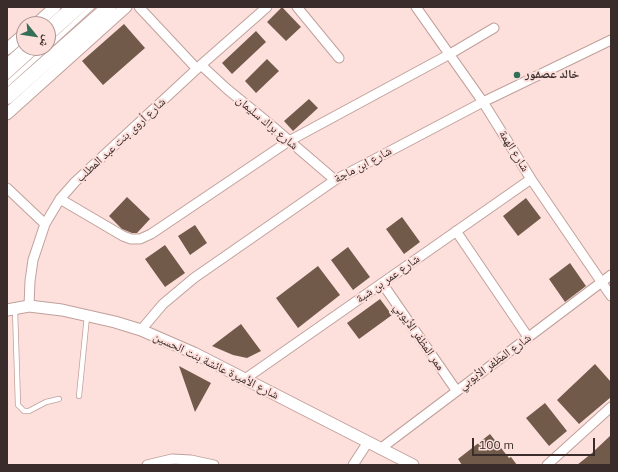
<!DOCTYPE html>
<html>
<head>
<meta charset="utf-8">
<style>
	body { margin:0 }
	#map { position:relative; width:618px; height:472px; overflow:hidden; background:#fde0dc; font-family:"IBM Plex Sans","Noto Naskh Arabic",sans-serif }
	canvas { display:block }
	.frame { position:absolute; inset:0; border:8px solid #392c2a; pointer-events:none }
	.north { position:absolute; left:16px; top:16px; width:40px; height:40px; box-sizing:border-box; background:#fde0dc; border:1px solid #af9895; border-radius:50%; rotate:120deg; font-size:11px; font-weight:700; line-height:16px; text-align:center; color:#392c2a }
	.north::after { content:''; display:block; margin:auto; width:14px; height:18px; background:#366f58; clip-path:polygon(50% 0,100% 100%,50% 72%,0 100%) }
	.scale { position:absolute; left:472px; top:438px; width:123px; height:18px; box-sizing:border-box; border:2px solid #392c2a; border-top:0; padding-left:5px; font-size:12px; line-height:14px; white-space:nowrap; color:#392c2a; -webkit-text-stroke:3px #fde0dc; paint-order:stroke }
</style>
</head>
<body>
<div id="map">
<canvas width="618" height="472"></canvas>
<div class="frame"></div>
<div class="north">ش</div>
<div class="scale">100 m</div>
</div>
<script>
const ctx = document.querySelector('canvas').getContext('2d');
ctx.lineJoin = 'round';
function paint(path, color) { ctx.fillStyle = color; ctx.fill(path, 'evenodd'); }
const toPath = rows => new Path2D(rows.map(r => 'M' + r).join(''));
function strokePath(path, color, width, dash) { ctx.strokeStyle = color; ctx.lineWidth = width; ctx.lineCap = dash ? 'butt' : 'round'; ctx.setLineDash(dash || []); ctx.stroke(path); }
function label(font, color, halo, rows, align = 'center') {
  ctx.font = font + ' "IBM Plex Sans","Noto Naskh Arabic",sans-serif'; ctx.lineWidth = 4; ctx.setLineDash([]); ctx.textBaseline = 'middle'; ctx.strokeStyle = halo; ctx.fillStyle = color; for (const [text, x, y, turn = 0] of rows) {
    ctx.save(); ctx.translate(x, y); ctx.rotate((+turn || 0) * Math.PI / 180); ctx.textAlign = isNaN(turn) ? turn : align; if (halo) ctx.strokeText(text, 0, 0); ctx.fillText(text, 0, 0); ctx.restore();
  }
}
const building = toPath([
	[282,7,301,27,286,41,267,22],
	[124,24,145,48,103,85,82,61],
	[256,31,266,42,232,74,222,63],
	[267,59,279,71,256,93,245,81],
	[309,99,318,108,293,131,284,121],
	[127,197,150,219,137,233,132,233,122,229,109,216],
	[526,198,541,218,518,236,503,216],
	[402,217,420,242,404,254,386,229],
	[195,225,207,243,190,255,178,236],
	[165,245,185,273,165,287,145,259],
	[348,247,370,277,353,290,331,260],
	[570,263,586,286,565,302,549,279],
	[318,266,340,295,298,328,276,298],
	[380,299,392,315,359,339,347,323],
	[241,324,261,351,247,358,233,355,212,346],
	[595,364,611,382,611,397,579,424,557,400],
	[179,366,211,383,195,412],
	[545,403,567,431,549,446,526,418],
	[490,434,509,458,511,457,517,465,462,465,458,459],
	[611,435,611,465,577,465,592,453]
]);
const service = toPath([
	[48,40,85,7],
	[48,47,92,7],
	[7,77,39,48],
	[7,84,47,48],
	[15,309,18,405,24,411,29,411,46,402,59,399],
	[79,396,87,316]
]);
const minor = toPath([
	[139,7,197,69],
	[297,7,339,58],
	[416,7,483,102,531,179,611,296],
	[201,65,227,89,265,120,335,180],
	[7,188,45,224],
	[60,199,123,236,131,239,140,239,151,234,289,141,450,54,494,28],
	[456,231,528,337],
	[382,283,456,390],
	[29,306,30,281,33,260,45,224,60,199,75,182,201,65,267,7],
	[141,330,163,304,194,278,335,180,483,102,611,40],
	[245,379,531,179],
	[380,449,611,275],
	[147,465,172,459,191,460,214,465],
	[353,465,368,442],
	[547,465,611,407]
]);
const tertiary = toPath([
	[36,24,55,7],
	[7,49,24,34],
	[7,114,126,7],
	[7,310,29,306,62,310,115,322,141,330,194,353,413,465]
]);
const trunk = toPath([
	[48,30,74,7],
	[7,67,28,48],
	[7,97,109,7]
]);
const markers = [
	[517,75,4,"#366f58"]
];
const poiNames = [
	["خالد عصفور",525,75]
];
const streetNames = [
	["شارع براك سليمان",267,123,40],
	["شارع أروى بنت عبد المطلب",121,140,-43],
	["شارع الهمة",514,151,58],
	["شارع ابن ماجة",363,165,-28],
	["شارع عمر بن شبة",388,279,-35],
	["ممر المظفر الأيوبي",419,337,55],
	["شارع المظفر الأيوبي",495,362,-36],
	["شارع الأميرة عائشة بنت الحسين",216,366,26]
];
paint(building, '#725a4b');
strokePath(service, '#c1a09b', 6);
strokePath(minor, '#c1a09b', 11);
strokePath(tertiary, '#c1a09b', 13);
strokePath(trunk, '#c1a09b', 16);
strokePath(service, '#fff', 4.5);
strokePath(minor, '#fff', 9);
strokePath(tertiary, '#fff', 11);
strokePath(trunk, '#fff', 14);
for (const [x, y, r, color] of markers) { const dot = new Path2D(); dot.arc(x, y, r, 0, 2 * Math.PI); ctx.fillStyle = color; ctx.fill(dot); strokePath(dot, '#fde0dc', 1.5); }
label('bold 12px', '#392c2a', '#fde0dc', poiNames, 'left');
label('12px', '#392c2a', '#fde0dc', streetNames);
</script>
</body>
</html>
